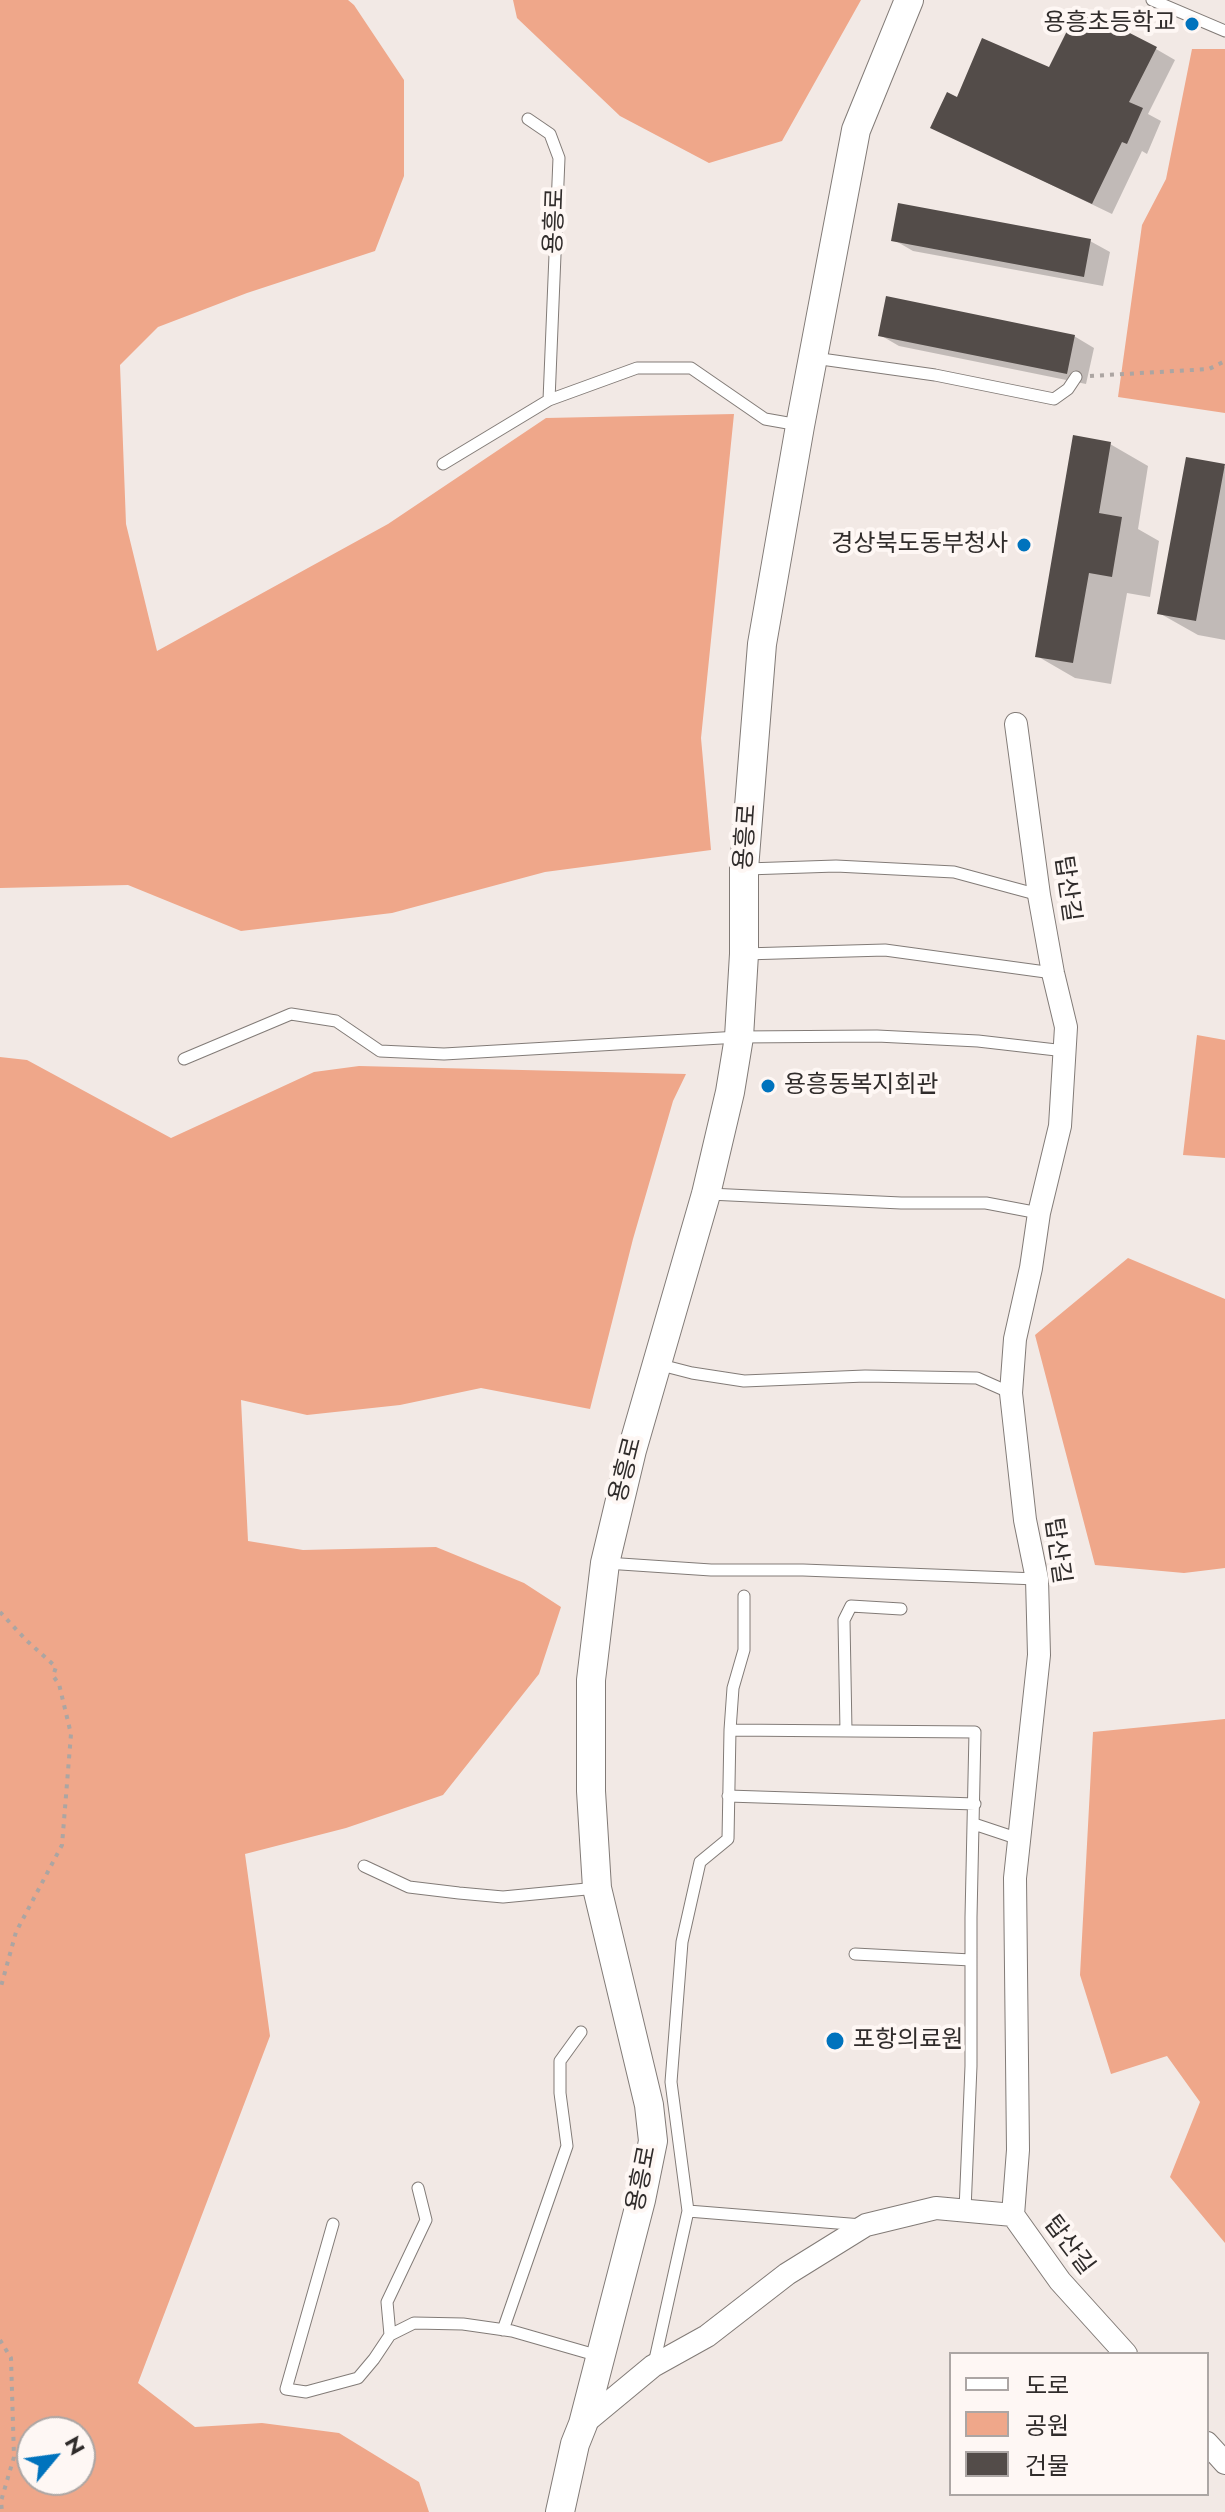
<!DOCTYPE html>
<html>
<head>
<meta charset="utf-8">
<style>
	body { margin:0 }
	#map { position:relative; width:1225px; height:2512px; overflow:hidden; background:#f2e9e5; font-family:Jost,"Noto Sans KR",sans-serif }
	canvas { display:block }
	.legend { position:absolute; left:949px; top:2352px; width:260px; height:144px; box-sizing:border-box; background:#fef7f4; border:2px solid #aca6a4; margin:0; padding:10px 14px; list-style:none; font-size:24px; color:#302c2b }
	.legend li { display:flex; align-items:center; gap:16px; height:40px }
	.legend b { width:40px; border:2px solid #aca6a4 }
	.north { position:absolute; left:16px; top:2416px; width:80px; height:80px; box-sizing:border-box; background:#fef7f4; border:2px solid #aca6a4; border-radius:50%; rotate:61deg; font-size:22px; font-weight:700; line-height:32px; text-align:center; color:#302c2b }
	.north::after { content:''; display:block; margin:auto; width:28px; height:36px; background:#0073bd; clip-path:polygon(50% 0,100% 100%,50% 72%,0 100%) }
</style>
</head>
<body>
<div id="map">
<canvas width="1225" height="2512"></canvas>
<ul class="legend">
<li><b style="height:10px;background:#fff"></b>도로</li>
<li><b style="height:22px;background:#efa78a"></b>공원</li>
<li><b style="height:22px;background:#534c49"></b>건물</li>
</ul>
<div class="north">N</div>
</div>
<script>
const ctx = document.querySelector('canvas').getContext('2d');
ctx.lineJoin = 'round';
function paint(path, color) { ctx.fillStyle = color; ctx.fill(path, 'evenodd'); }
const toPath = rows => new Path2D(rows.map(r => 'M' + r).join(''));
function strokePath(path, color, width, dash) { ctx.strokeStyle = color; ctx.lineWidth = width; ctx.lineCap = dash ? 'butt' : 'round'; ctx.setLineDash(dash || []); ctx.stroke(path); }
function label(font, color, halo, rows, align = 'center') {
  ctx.font = font + ' Jost,"Noto Sans KR",sans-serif'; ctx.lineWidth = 8; ctx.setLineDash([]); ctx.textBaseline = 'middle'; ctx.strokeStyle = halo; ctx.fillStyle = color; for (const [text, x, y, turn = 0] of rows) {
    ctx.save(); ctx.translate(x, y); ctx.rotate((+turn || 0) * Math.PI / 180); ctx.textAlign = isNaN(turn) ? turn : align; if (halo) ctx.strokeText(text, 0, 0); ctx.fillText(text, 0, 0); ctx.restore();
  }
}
const green = toPath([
	[0,0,348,0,354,5,404,80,404,176,375,251,247,293,158,327,120,365,126,524,157,651,388,524,546,418,734,414,701,738,711,850,545,872,392,913,241,931,128,885,0,888],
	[513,0,861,0,782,141,709,163,620,116,517,18],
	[1192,49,1225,49,1225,413,1118,397,1142,225,1166,179],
	[1197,1035,1225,1040,1225,1158,1183,1155],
	[0,1057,27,1060,171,1138,314,1072,359,1066,686,1074,673,1101,633,1239,590,1409,481,1388,400,1405,307,1415,241,1400,248,1541,303,1550,436,1547,524,1583,561,1607,539,1674,443,1795,346,1828,245,1854,270,2036,138,2383,195,2427,262,2423,339,2433,419,2482,429,2512,0,2512],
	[32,2432,80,2432,80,2480,32,2480],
	[1128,1258,1225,1299,1225,1568,1184,1573,1095,1565,1035,1335],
	[1225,1719,1225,2243,1170,2177,1200,2102,1167,2056,1111,2074,1080,1975,1093,1732]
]);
const shadow = toPath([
	[1156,49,1175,60,1148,114,1161,121,1147,154,1142,151,1112,214,933,128,958,99,1050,70],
	[894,240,1090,241,1110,252,1103,286,913,251],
	[880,335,1074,336,1094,348,1086,384,899,346],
	[1110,444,1148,466,1138,529,1159,541,1150,597,1127,593,1111,684,1075,678,1037,656],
	[1187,459,1225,467,1225,640,1198,635,1159,613]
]);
const building = toPath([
	[1079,7,1157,47,1129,102,1143,108,1127,144,1122,142,1092,204,930,128,947,92,957,97,982,38,1049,67],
	[898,203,1091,239,1084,277,891,241],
	[886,296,1075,335,1067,374,878,336],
	[1073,435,1111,442,1099,513,1122,517,1112,577,1089,573,1073,663,1035,657],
	[1186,457,1225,464,1196,621,1157,614]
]);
const path = toPath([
	[1090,376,1209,369,1225,361],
	[0,1612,26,1640,56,1667,53,1676,59,1684,71,1734,62,1845,16,1932,0,1990],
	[0,2340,11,2358,14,2457,1,2501,2,2512]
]);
const service = toPath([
	[1152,0,1225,31],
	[528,119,550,134,559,158,549,400],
	[814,358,935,375,1054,399,1068,389,1076,377],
	[443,464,549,400,637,368,691,368,765,419,799,425],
	[747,869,836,866,954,872,1039,895],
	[744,954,885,950,1053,973],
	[184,1059,291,1014,336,1021,380,1051,444,1054,739,1037,877,1036,978,1041,1065,1051],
	[709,1194,901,1203,986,1203,1039,1213],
	[657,1364,692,1373,744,1381,865,1376,977,1378,1011,1393],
	[606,1563,711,1570,803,1570,1037,1579],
	[730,1730,733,1688,744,1650,744,1596],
	[846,1731,844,1620,851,1606,901,1609],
	[728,1796,975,1804],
	[974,1824,1019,1839],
	[364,1866,409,1887,459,1893,503,1897,597,1888],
	[855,1954,971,1960],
	[688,2211,671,2082,682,1942,700,1862,728,1839,730,1730,975,1732,971,1917,971,2066,965,2210],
	[333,2224,286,2389,306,2392,358,2378,374,2359,390,2335,414,2323,463,2324,512,2331,599,2356],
	[503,2330,567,2146,560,2093,560,2061,581,2032],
	[390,2335,387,2302,426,2220,418,2188],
	[654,2364,688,2211,862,2225]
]);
const minor = toPath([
	[1016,724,1039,895,1053,973,1066,1027,1060,1126,1039,1213,1031,1268,1015,1339,1011,1393,1025,1520,1037,1579,1039,1655,1015,1878,1018,2150,1013,2215,1060,2281,1126,2354],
	[583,2424,653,2366,707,2336,787,2274,866,2225,936,2208,1013,2215],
	[1207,2443,1225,2463]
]);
const tertiary = toPath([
	[560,2512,575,2444,583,2424,641,2200,653,2141,649,2105,597,1888,591,1791,591,1680,605,1563,632,1450,706,1194,730,1092,739,1037,744,954,744,869,762,644,800,426,856,130,909,0]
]);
const markers = [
	[1192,24,8,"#0073bd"],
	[1024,545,8,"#0073bd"],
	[768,1086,8,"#0073bd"],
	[835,2041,10,"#0073bd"]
];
const poiNames = [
	["용흥초등학교",1176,24],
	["경상북도동부청사",1008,545],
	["용흥동복지회관",784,1086,"left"],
	["포항의료원",853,2041,"left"]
];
const streetNames = [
	["용흥로",556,221,-88],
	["용흥로",747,837,-86],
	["탑산길",1066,889,82],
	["용흥로",627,1470,-76],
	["탑산길",1056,1551,82],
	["용흥로",643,2179,-79],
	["탑산길",1068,2246,53]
];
paint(green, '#efa78a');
paint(shadow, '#0003');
paint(building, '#534c49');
strokePath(service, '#827b77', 13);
strokePath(minor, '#827b77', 24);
strokePath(tertiary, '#827b77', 30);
strokePath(path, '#aca5a2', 4, [4, 6]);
strokePath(service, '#fff', 11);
strokePath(minor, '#fff', 22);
strokePath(tertiary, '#fff', 28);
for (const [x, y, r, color] of markers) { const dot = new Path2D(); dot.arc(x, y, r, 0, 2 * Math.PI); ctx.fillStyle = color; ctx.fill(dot); strokePath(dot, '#fef7f4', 3); }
label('24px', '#302c2b', '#fef7f4', poiNames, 'right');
label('24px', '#302c2b', '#fef7f4', streetNames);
</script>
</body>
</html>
